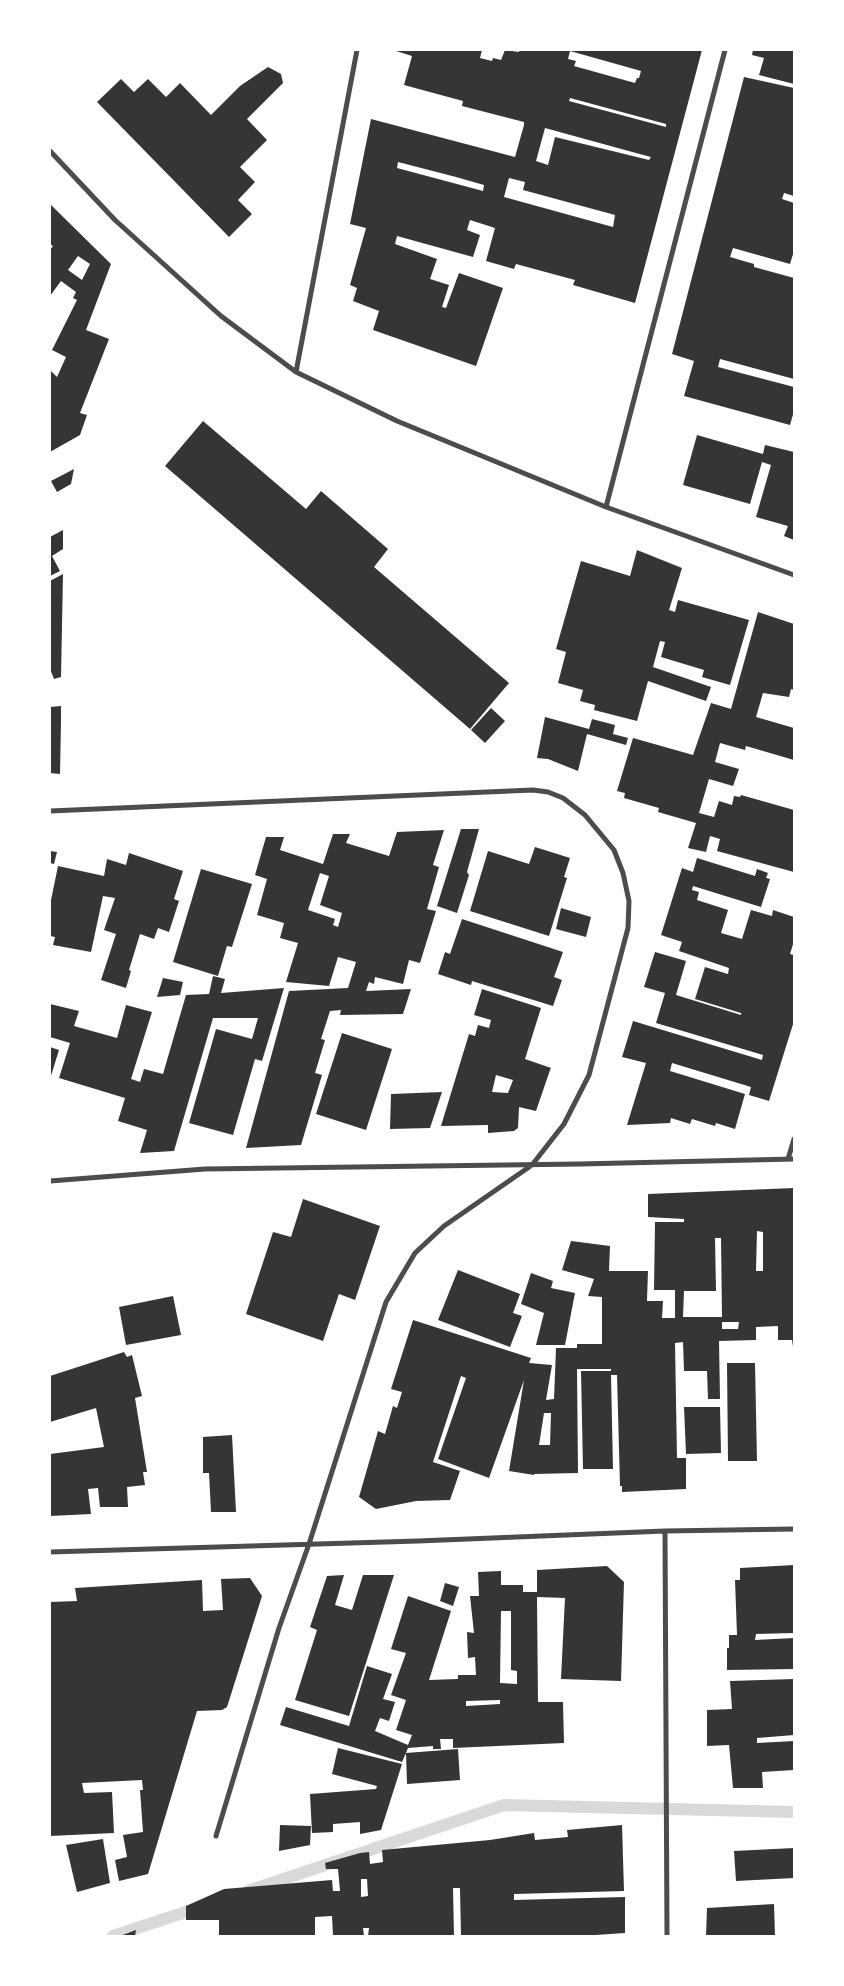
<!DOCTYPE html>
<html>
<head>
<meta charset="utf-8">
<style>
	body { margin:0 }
	#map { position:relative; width:844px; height:1986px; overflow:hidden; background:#fff; font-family:"Alegreya Sans",sans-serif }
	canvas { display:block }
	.frame { position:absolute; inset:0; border:51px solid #fff; pointer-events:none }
</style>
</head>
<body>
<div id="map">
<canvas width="844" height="1986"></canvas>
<div class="frame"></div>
</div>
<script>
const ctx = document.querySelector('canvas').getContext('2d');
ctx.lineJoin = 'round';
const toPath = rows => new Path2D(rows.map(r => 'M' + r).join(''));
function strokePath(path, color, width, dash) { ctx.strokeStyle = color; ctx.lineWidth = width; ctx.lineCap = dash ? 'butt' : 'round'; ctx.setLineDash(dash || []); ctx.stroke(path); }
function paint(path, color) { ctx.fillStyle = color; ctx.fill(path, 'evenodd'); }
const stream = toPath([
	[248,1891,504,1805,794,1812],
	[113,1936,201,1907]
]);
const building = toPath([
	[393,50,482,50,480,58,492,61,493,58,501,60,505,50,519,52,519,50,702,50,635,303,573,285,575,280,516,264,514,269,486,261,495,228,470,220,467,230,480,235,473,257,397,236,395,244,437,259,430,279,449,285,442,307,446,308,459,273,503,288,476,366,373,330,379,311,353,301,357,288,350,285,366,228,350,224,371,119,515,157,524,125,524,122,462,106,463,101,404,85,412,56],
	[570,51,641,71,639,78,637,78,635,83,574,66,576,61,568,59],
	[570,98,666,124,666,127,569,101],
	[545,128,625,150,651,157,649,160,555,137,548,165,536,161],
	[398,162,456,177,484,185,483,191,397,168],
	[509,178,525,182,523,190,615,215,613,227,504,197],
	[753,50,794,50,794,84,759,75,764,58,752,55],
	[268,67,281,74,283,83,247,119,267,140,240,167,255,182,238,200,252,214,229,237,97,102,121,79,134,92,148,79,166,97,180,83,211,115,240,86],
	[744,77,794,88,794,196,784,193,782,199,794,203,794,251,790,264,733,248,730,257,754,264,754,267,794,278,794,379,720,359,718,367,794,387,794,411,790,425,684,396,694,361,672,354],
	[50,204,111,264,86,330,109,339,80,413,87,415,80,435,50,452,50,370,57,377,66,357,52,350,77,300,73,298,76,292,61,281,50,296,50,250,53,246,50,244],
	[78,256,90,264,82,280,68,270],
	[203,421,306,509,321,491,388,549,374,567,509,683,470,729,165,466],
	[697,435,763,454,765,445,794,452,794,540,784,536,788,526,756,517,771,465,762,462,750,504,683,485],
	[74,469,71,484,57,492,51,481],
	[63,530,63,549,52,556,60,571,50,576,50,537],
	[637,550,682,568,669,610,675,612,678,600,749,620,730,685,702,677,704,670,661,657,665,642,660,641,653,667,711,687,706,701,648,681,637,721,594,710,595,705,580,701,583,690,558,683,566,652,556,649,581,561,630,576],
	[63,574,61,677,54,679,50,669,50,581],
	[758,612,794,624,794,690,791,689,789,697,763,693,756,717,794,728,794,760,746,746,745,750,720,743,715,762,739,769,733,786,709,779,699,813,714,817,719,801,732,805,734,796,740,797,741,795,794,810,794,872,717,851,720,839,710,836,706,852,688,848,696,823,658,812,659,808,624,798,625,793,617,791,633,738,693,755,711,703,731,709],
	[61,706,61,722,60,774,50,773,50,707],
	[491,708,505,721,485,743,471,730],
	[545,717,589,729,592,719,615,725,613,734,628,738,626,745,587,734,578,771,548,759,537,758],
	[461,829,479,829,467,872,469,875,457,913,437,906],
	[444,830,433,865,439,867,427,909,436,911,420,963,409,960,403,984,375,977,374,984,369,982,366,991,411,989,403,1014,340,1015,341,1010,330,1011,321,1039,325,1040,315,1073,322,1075,301,1145,246,1148,289,991,348,988,356,962,338,957,329,986,286,982,298,943,280,938,284,923,257,915,267,879,255,875,266,837,284,837,280,850,323,864,333,834,350,834,346,843,389,856,397,832],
	[320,873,329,876,320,905,342,913,338,927,333,925,335,919,308,910],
	[535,847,570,858,564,877,567,878,549,936,470,911,488,851,529,864],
	[50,851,57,852,54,864,50,863],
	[129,853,183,871,174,899,179,901,169,932,158,928,154,939,140,934,129,970,131,971,126,988,101,980,116,934,104,930,115,898,103,896,91,952,53,945,55,937,50,936,50,905,58,866,104,876,107,859,126,865],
	[697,858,755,876,757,869,768,873,766,878,770,879,761,907,693,886,692,890,699,892,697,900,728,910,721,933,742,939,751,910,772,916,773,910,794,917,794,941,790,954,794,955,794,1021,769,1101,749,1095,751,1087,672,1063,670,1071,745,1094,735,1129,716,1123,715,1126,692,1119,690,1124,671,1118,670,1123,627,1125,646,1063,622,1057,633,1021,762,1060,763,1055,656,1023,665,993,644,987,655,952,686,961,676,995,741,1015,741,1013,695,999,705,967,728,974,729,968,679,951,682,942,661,935,682,868,693,872],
	[201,869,252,884,232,947,227,946,218,976,173,962],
	[561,908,591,917,586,937,556,929],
	[462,919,563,952,554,977,562,980,553,1006,472,981,471,985,438,974,445,952,450,954],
	[213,976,225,979,221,993,284,988,262,1061,255,1059,233,1135,189,1123,216,1029,252,1039,258,1018,213,1018,174,1151,140,1153,147,1130,118,1121,125,1098,59,1078,70,1043,50,1037,50,1004,79,1011,74,1026,117,1038,126,1005,152,1012,131,1079,140,1082,144,1069,163,1074,186,995,209,994],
	[163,978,183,982,180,995,157,997],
	[482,989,541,1008,525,1059,551,1068,550,1070,536,1111,519,1107,518,1128,514,1131,488,1133,488,1125,441,1126,469,1034,475,1036,478,1025,489,1028,491,1020,474,1015],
	[496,1075,513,1080,508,1093,492,1092],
	[342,1033,392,1049,366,1130,316,1114],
	[50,1047,59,1050,50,1079],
	[442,1092,430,1128,390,1129,391,1094],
	[794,1188,794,1353,792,1340,778,1340,778,1326,756,1327,756,1340,719,1341,720,1399,708,1399,707,1371,684,1371,683,1342,675,1343,677,1458,686,1458,686,1489,622,1492,622,1486,620,1486,617,1375,611,1375,613,1469,583,1469,581,1371,611,1371,611,1369,577,1369,578,1473,534,1474,534,1475,509,1471,524,1380,489,1478,438,1459,466,1378,461,1376,433,1462,460,1471,450,1500,416,1501,376,1509,359,1497,378,1431,385,1434,393,1406,397,1408,402,1392,391,1389,413,1320,531,1358,529,1363,552,1365,546,1400,554,1399,556,1348,577,1348,577,1344,602,1344,602,1297,588,1296,594,1279,562,1270,571,1241,610,1246,609,1271,648,1271,647,1301,663,1301,662,1318,675,1318,675,1290,654,1290,655,1222,684,1222,684,1219,648,1217,648,1194],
	[757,1231,763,1232,763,1271,756,1271],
	[715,1238,721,1238,722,1317,683,1317,684,1291,716,1291],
	[722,1322,739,1322,738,1329,722,1329],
	[544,1413,551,1413,550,1445,539,1445],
	[303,1199,380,1226,355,1300,339,1294,323,1341,246,1314,273,1232,291,1237],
	[458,1270,520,1294,513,1313,522,1316,510,1347,438,1320],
	[531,1273,553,1281,551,1288,575,1293,565,1345,536,1345,544,1313,521,1304],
	[173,1296,181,1335,126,1345,119,1307],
	[124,1352,127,1357,132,1355,142,1396,135,1398,147,1472,143,1472,145,1485,127,1487,128,1507,100,1507,98,1488,88,1489,91,1514,50,1516,50,1454,104,1447,96,1408,50,1422,50,1376],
	[727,1363,755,1363,757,1461,728,1461],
	[684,1407,720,1407,721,1453,686,1454],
	[232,1435,236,1512,211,1512,209,1473,203,1473,203,1437],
	[794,1565,794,1633,756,1634,755,1640,794,1638,794,1669,727,1670,727,1648,729,1648,729,1635,737,1635,735,1580,740,1580,740,1568],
	[607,1566,624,1582,621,1681,561,1679,565,1598,537,1597,538,1702,563,1702,564,1743,453,1748,453,1739,440,1739,441,1749,433,1749,433,1746,408,1748,406,1753,458,1749,460,1780,407,1784,406,1753,402,1762,280,1725,286,1707,349,1726,367,1666,392,1674,383,1699,395,1702,389,1721,380,1718,375,1731,408,1745,412,1735,396,1730,406,1700,391,1695,406,1653,391,1649,408,1596,451,1611,429,1680,458,1679,458,1675,476,1675,475,1657,468,1658,467,1632,474,1633,470,1596,479,1596,478,1572,501,1571,501,1585,523,1585,523,1592,537,1592,537,1570],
	[501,1611,511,1611,511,1670,517,1671,517,1684,500,1683],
	[500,1700,500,1704,466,1706,466,1701],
	[344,1575,335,1605,352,1610,363,1575,394,1575,349,1716,295,1700,317,1630,310,1627,327,1576],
	[250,1578,262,1596,227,1707,222,1710,197,1711,148,1874,119,1881,115,1860,127,1857,123,1835,143,1832,140,1790,143,1790,142,1780,82,1783,84,1793,112,1792,114,1833,50,1836,50,1602,77,1601,75,1588,202,1580,203,1611,223,1610,221,1579],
	[445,1583,459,1587,453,1606,440,1601],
	[794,1679,794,1735,757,1738,757,1743,794,1741,794,1770,762,1772,763,1788,733,1788,729,1745,707,1746,707,1710,732,1709,730,1681],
	[338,1748,402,1764,381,1830,360,1834,360,1822,333,1824,333,1832,312,1833,310,1794,376,1789,377,1786,332,1774],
	[280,1825,311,1826,310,1845,279,1851],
	[622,1825,624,1891,514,1894,514,1900,625,1897,625,1933,581,1936,461,1936,460,1888,453,1888,454,1936,368,1936,369,1928,363,1928,364,1936,333,1936,332,1916,315,1917,315,1936,219,1936,219,1920,186,1920,186,1906,224,1889,332,1880,333,1891,340,1891,338,1869,326,1869,325,1863,360,1853,369,1852,370,1864,383,1862,382,1850,490,1840,534,1833,535,1840,568,1837,567,1830],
	[361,1879,367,1879,368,1896,361,1897],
	[103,1839,110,1883,77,1892,66,1845],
	[794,1848,794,1878,736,1881,734,1851],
	[774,1904,775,1936,706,1936,707,1908],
	[136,1930,135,1936,120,1936]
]);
const minor = toPath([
	[50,151,115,220,221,316,296,372,397,421,606,507,794,575],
	[296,372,357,50],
	[606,507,725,50],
	[50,811,533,790,548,792,563,798,585,815,614,850,623,873,629,901,628,928,589,1075,564,1124,532,1165,444,1226,415,1253,386,1302,309,1544,279,1628,216,1836],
	[788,1159,794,1139],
	[50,1181,205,1169,580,1164,794,1159],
	[665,1531,667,1936],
	[50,1552,418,1541,665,1531,794,1529]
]);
strokePath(stream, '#d9d9d9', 12);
paint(building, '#353535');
strokePath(minor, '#4c4c4c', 5);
</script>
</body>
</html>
